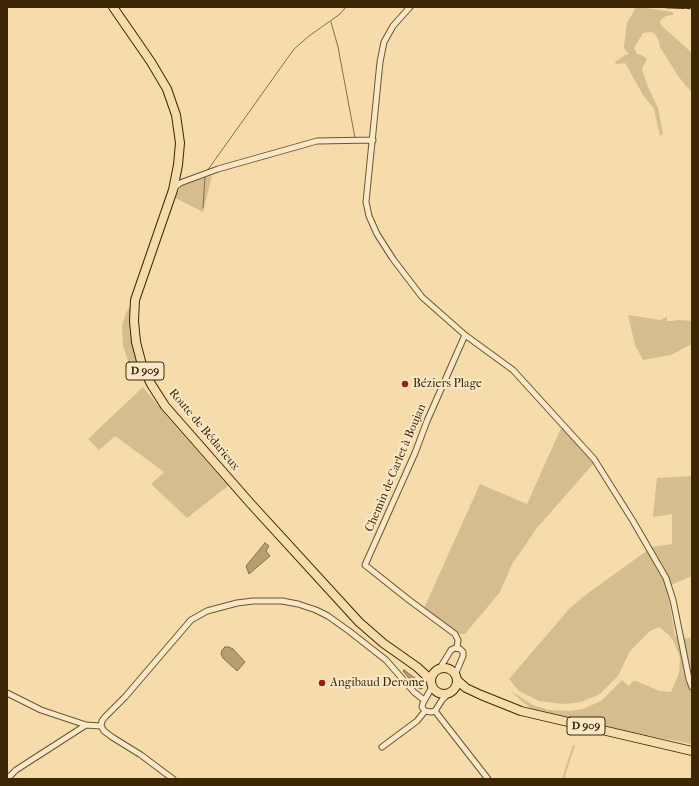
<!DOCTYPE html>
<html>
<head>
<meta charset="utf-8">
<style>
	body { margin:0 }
	#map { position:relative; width:699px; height:786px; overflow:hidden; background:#f6dcab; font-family:"IM FELL French Canon",serif }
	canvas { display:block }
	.frame { position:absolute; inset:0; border:8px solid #3c2604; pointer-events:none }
</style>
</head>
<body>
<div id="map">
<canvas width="699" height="786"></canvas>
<div class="frame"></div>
</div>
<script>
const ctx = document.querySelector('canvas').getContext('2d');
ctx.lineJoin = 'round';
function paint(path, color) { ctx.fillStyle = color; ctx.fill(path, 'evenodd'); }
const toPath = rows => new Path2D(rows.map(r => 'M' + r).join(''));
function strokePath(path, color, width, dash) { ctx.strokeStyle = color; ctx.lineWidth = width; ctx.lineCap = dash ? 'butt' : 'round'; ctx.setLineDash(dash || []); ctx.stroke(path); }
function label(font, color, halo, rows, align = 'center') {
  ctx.font = font + ' "IM FELL French Canon",serif'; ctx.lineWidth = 4; ctx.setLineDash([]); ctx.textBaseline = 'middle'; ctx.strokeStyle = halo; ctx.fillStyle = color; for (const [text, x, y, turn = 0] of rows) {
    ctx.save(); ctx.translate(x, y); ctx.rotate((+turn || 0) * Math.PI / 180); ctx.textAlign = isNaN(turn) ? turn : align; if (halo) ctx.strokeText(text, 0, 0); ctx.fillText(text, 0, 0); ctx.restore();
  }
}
const green = toPath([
	[630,7,640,7,673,12,673,15,666,16,662,19,660,21,661,25,692,53,692,93,678,76,660,47,658,39,654,33,650,32,643,33,634,48,637,54,642,55,647,59,642,69,648,87,658,108,663,134,660,136,654,109,643,95,625,63,616,64,615,62,625,55,629,54,625,50,624,47,627,23,635,9],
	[212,176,203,212,175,198,182,184],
	[132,303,131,334,136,358,143,378,134,371,129,364,123,346,122,325,126,313],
	[628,315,660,320,667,317,667,321,671,321,678,320,692,321,692,344,671,355,643,360,635,345],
	[143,387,169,419,228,486,187,518,151,484,164,472,115,436,99,450,88,439],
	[562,426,594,463,536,529,524,547,512,564,500,592,465,634,460,634,424,608,480,484,527,504],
	[691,476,692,576,671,585,651,547,672,544,672,514,653,517,657,478],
	[648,550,667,587,675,636,679,637,684,672,692,693,692,744,624,731,531,709,509,690,533,705,549,710,570,711,583,709,601,701,622,680,629,686,633,681,636,681,660,691,671,692,679,673,680,658,674,642,669,635,659,627,650,631,630,651,618,676,600,694,581,702,564,704,539,701,519,691,509,679,570,608,588,593],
	[682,634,686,639,692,637,692,677,690,677],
	[573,745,575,745,564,779,562,779]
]);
const water = toPath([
	[265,543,269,546,266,551,270,556,249,574,246,566,265,543],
	[225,647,229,647,233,649,245,662,237,671,223,658,221,654,222,650,225,647],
	[404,670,419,681,422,684,423,688,420,689,413,683,403,671,404,670]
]);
const stream = toPath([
	[331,22,338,47,355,138],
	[207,171,294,49,309,36,340,14,346,7],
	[203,208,205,177]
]);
const street = toPath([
	[410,7,393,26,384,42,380,62,366,202,369,216,377,234,393,259,422,297,465,335,513,370,594,459,633,521,666,578,673,600,689,679,692,687],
	[174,188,180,183,218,169,317,141,373,140],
	[457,648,458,640,455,634,409,600,365,565,415,453,427,421,465,335],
	[440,668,451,650,455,648,460,649,463,652,463,656,455,675],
	[432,687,423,703,422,707,425,711,431,712,435,711,442,700,449,693],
	[7,693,41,710,86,725,101,726],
	[435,711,488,779],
	[101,726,102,721,105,717,125,697,191,620,207,611,237,603,253,601,282,601,298,604,316,610,328,616,349,631,386,660,414,692,424,700],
	[101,726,104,731,112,737,141,755,173,779],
	[382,747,417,721,425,711],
	[7,779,16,770,86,725]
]);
const primary = toPath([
	[113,7,151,62,167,89,176,115,180,143,178,165,173,190,135,300,134,321,136,342,142,365,151,384,165,406,251,504,359,622,383,643,417,667,431,680],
	'431 681a13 13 0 1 1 26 0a13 13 0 1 1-26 0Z',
	[457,680,466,688,481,695,521,711,692,751]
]);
const rail = toPath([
	[666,7,692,8]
]);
const markers = [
	[405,384,4,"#8f2418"],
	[322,683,4,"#8f2418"]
];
const shields = [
	[145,371,38],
	[586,726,38]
];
const shieldNames = [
	["D 909",145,371],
	["D 909",586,726]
];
const poiNames = [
	["Béziers Plage",413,384],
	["Angibaud Derome",330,683]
];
const streetNames = [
	["Route de Bédarieux",204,430,50],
	["Chemin de Carlet à Boujan",396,468,-67]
];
paint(green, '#d6bd8f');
paint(water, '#b79e72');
strokePath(water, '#866e46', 1);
strokePath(stream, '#866e46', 1);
strokePath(street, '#6a542e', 7);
strokePath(primary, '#3c2604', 10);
strokePath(street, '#f9e8c8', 5);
strokePath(primary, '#f6dcab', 8);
strokePath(rail, '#3c2604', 2.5);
strokePath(rail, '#f9e8c8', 1, [3]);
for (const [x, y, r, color] of markers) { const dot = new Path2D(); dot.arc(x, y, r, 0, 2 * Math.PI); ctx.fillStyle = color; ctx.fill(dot); strokePath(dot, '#f9e8c8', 1.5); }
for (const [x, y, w] of shields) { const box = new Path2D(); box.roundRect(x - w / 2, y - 9, w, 18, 3); ctx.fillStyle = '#f9e8c8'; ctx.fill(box); strokePath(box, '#3c2604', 1); }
label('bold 11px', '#3c2604', null, shieldNames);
label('12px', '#3c2604', '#f9e8c8', poiNames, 'left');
label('12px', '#3c2604', '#f9e8c8', streetNames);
</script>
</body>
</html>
